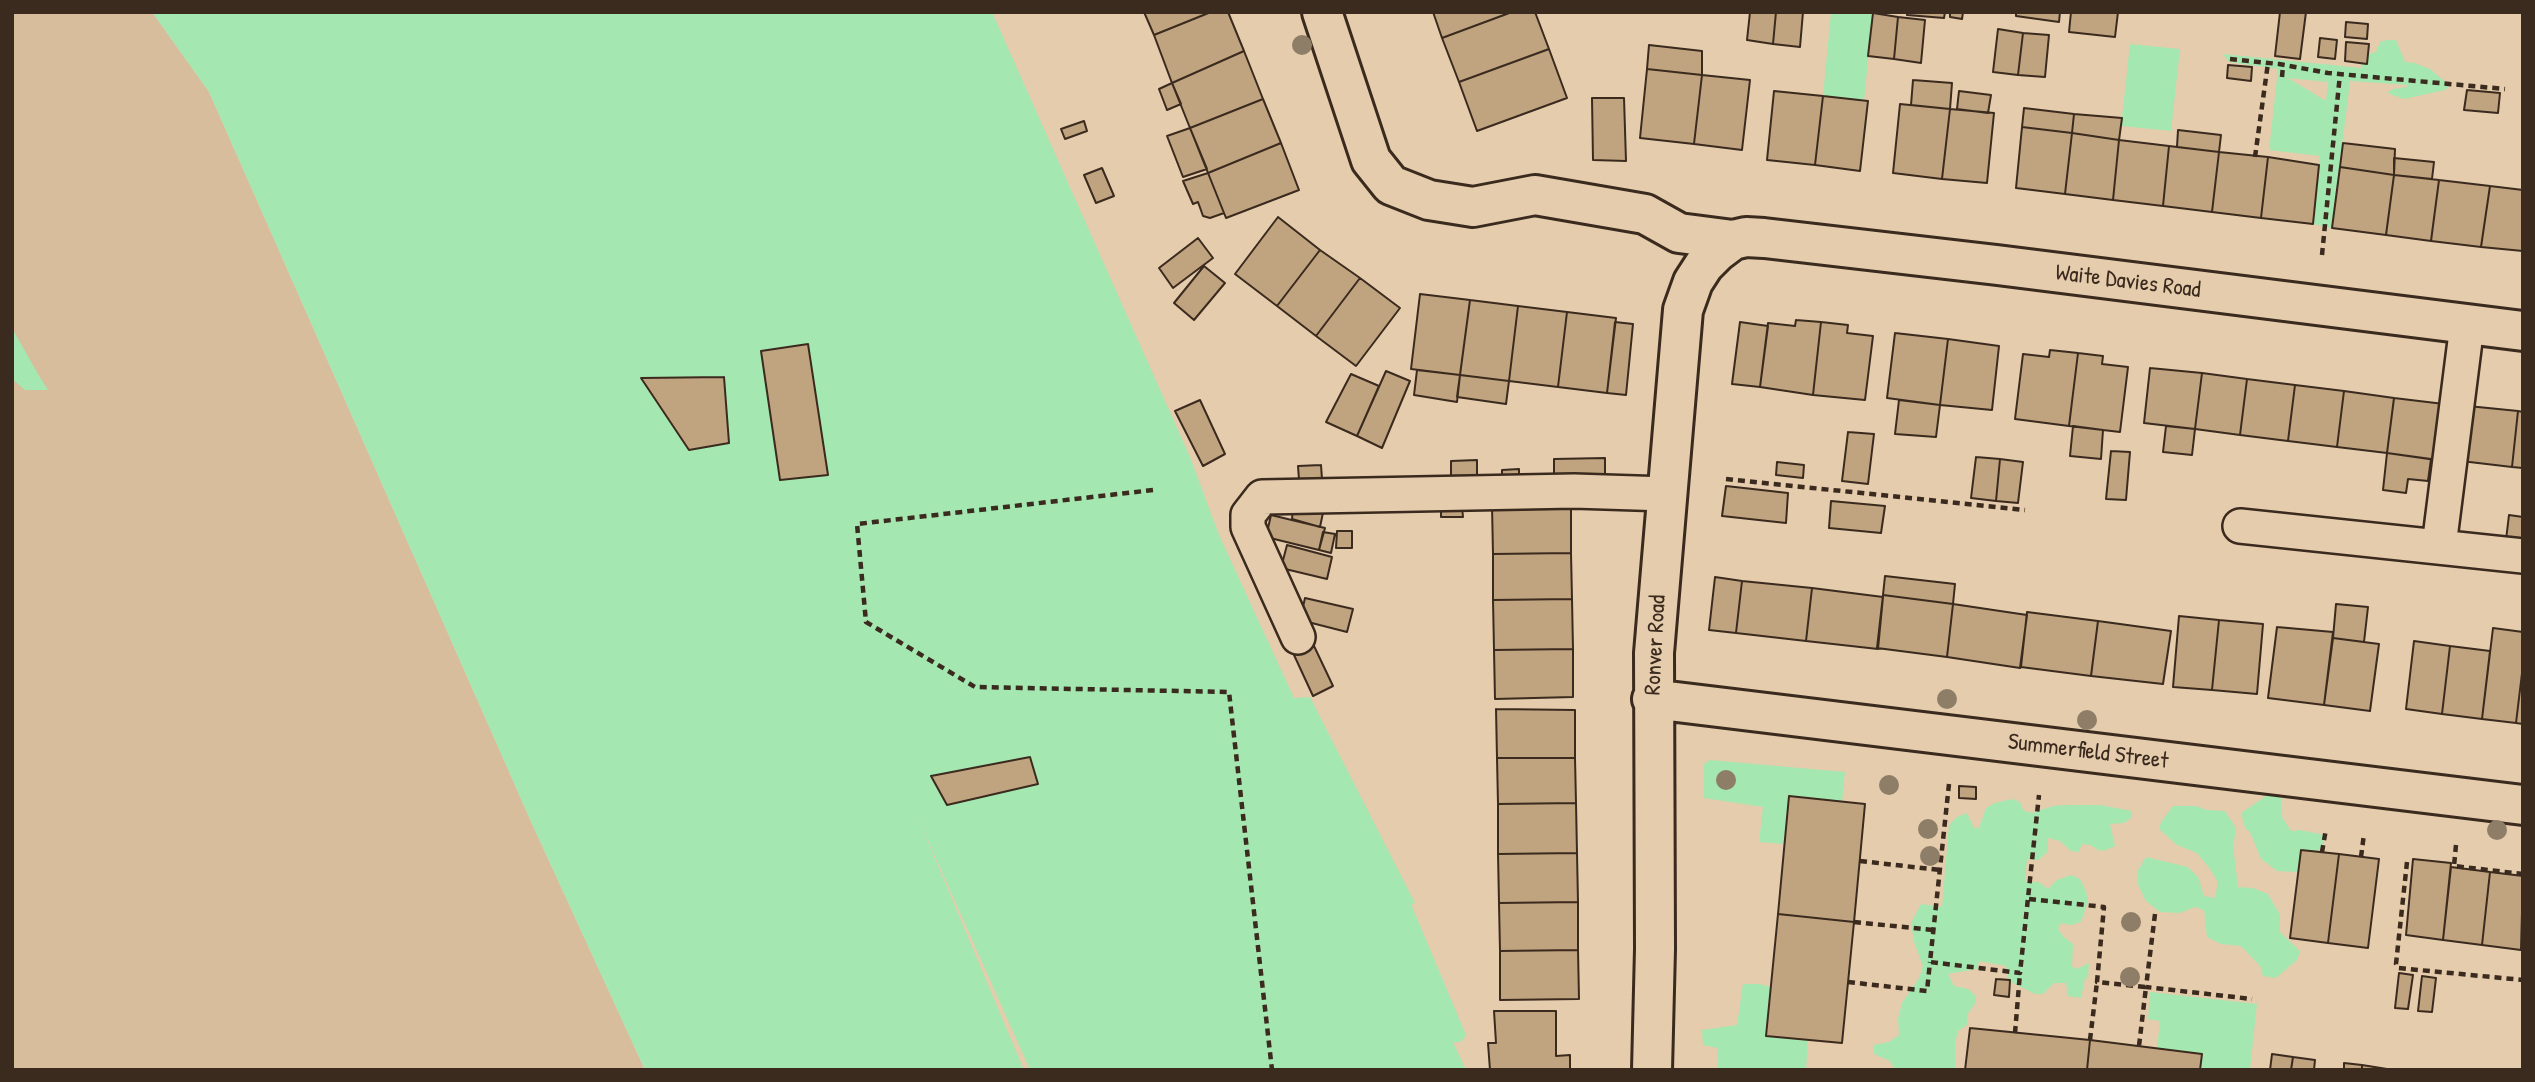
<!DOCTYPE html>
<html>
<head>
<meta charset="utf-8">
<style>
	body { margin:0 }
	#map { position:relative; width:2535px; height:1082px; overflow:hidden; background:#e5ccad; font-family:"Patrick Hand",sans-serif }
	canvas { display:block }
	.frame { position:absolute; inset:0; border:14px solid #3b2a1e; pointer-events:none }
</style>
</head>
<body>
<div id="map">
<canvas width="2535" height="1082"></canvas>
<div class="frame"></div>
</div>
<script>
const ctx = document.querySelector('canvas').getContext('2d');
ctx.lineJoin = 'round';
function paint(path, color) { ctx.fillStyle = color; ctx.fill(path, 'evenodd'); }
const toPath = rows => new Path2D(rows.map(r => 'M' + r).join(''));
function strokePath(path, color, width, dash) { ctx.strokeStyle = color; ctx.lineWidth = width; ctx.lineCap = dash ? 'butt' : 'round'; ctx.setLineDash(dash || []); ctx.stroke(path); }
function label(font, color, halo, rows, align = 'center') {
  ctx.font = font + ' "Patrick Hand",sans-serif'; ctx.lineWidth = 5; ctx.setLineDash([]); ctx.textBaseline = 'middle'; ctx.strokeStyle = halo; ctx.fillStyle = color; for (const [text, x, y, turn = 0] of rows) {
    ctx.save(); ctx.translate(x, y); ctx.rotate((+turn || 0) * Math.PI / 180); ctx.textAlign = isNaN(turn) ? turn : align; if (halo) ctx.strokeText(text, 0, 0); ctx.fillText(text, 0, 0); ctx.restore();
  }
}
const built = toPath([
	[12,12,152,12,209,92,532,824,645,1070,12,1070]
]);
const green = toPath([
	[152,12,992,12,1190,457,1219,535,1294,698,1310,697,1415,903,1411,904,1466,1035,1461,1042,1453,1042,1466,1070,1030,1070,917,816,1024,1070,645,1070,532,824,209,92],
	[1831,12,1873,12,1864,100,1823,96],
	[2387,40,2396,40,2405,62,2415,63,2430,69,2450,86,2445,90,2404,99,2387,93,2393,89,2407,87,2407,85,2350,81,2332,228,2313,224,2320,156,2269,150,2278,69,2229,62,2223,54,2362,68,2362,56,2376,52,2380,42],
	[2288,78,2328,82,2326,100,2326,101],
	[2130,44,2180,49,2171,131,2121,126],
	[12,328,38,374,48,390,25,390,12,379],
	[1710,760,1845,772,1842,802,1805,798,1785,844,1759,842,1763,807,1704,798,1704,764],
	[2269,794,2281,797,2282,817,2291,831,2300,830,2325,835,2322,846,2308,862,2296,872,2277,871,2261,859,2250,832,2245,828,2241,813],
	[2012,799,2020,802,2023,810,2032,813,2053,806,2066,805,2100,805,2132,811,2131,818,2124,823,2110,824,2115,846,2106,850,2100,851,2090,845,2082,844,2079,852,2071,851,2060,841,2048,838,2048,851,2039,860,2027,859,2025,882,2039,882,2048,889,2057,880,2071,875,2080,879,2086,891,2088,902,2081,922,2071,925,2061,923,2058,929,2064,937,2073,944,2072,966,2077,969,2089,963,2088,977,2085,978,2081,998,2068,996,2066,983,2054,983,2043,994,2035,994,2009,981,2006,966,1979,961,1977,969,1948,974,1954,986,1968,989,1976,996,1975,1004,1967,1015,1967,1025,1958,1031,1955,1043,1955,1070,1895,1070,1890,1061,1874,1054,1874,1045,1889,1042,1899,1035,1898,1019,1902,1003,1919,978,1923,966,1914,942,1911,923,1921,904,1942,907,1949,825,1957,817,1967,813,1974,828,1979,828,1986,808,1995,803],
	[2173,806,2196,806,2207,810,2225,811,2236,828,2233,846,2238,887,2253,888,2268,894,2280,915,2280,932,2300,951,2297,960,2276,978,2263,976,2260,966,2241,946,2221,944,2207,937,2204,910,2195,907,2180,913,2160,912,2146,901,2138,885,2138,870,2146,857,2188,867,2198,877,2204,896,2215,898,2218,882,2210,869,2197,853,2177,845,2159,829,2161,822],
	[1743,984,1759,984,1771,987,1766,1035,1808,1040,1806,1070,1714,1070,1718,1067,1717,1048,1703,1045,1702,1030,1737,1025],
	[2150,992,2257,1004,2250,1070,2200,1070,2202,1055,2157,1049,2160,1021,2148,1019]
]);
const building = toPath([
	[1144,12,1211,12,1154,35,1144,12],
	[1211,12,1228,12,1244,51,1172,83,1154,35,1211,12],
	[1433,12,1512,12,1442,38,1433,12],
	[1512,12,1535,12,1549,49,1459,82,1442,38,1512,12],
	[1750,12,1776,12,1773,44,1747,40,1750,12],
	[1776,12,1803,12,1800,47,1773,44,1776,12],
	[1907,12,1945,12,1944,18,1907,15,1907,12],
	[1950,12,1963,12,1962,19,1950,17,1950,12],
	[2016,12,2060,12,2059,22,2016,16,2016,12],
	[2071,12,2118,12,2115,37,2069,32,2071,12],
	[2280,12,2306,12,2300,59,2275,56,2280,12],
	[1873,13,1898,17,1894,59,1868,56,1873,13],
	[1898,17,1925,20,1921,63,1894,59,1898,17],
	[2346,22,2368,24,2367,39,2345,37,2346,22],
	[1998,29,2023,33,2018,75,1993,72,1998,29],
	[2023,33,2049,35,2045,77,2018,75,2023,33],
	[2320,38,2337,40,2335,59,2318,57,2320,38],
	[2346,42,2369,44,2367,64,2345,61,2346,42],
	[1649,45,1702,51,1702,75,1647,69,1649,45],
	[1549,49,1567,98,1477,131,1459,82,1549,49],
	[1244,51,1263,99,1190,128,1172,83,1244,51],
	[2228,65,2252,67,2251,81,2227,78,2228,65],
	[1647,69,1702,75,1694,144,1640,138,1647,69],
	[1702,75,1750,80,1742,150,1694,144,1702,75],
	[1913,80,1952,83,1950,109,1911,105,1913,80],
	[1172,83,1181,104,1167,110,1159,89,1172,83],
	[2467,90,2500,93,2498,113,2464,110,2467,90],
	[1774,91,1823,96,1815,165,1767,160,1774,91],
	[1959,91,1991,95,1988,113,1957,109,1959,91],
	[1823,96,1868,101,1860,171,1815,165,1823,96],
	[1592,98,1624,98,1626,161,1593,160,1592,98],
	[1263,99,1281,143,1208,173,1190,128,1263,99],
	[1900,104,1950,109,1942,179,1893,173,1900,104],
	[2024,108,2074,114,2072,133,2022,127,2024,108],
	[1950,109,1994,113,1987,183,1942,179,1950,109],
	[2074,114,2122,118,2119,140,2072,133,2074,114],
	[1084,121,1087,131,1065,139,1061,129,1084,121],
	[2022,127,2072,133,2065,194,2016,188,2022,127],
	[1190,128,1207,169,1183,177,1167,136,1190,128],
	[2178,130,2221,135,2219,152,2177,147,2178,130],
	[2072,133,2119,140,2113,200,2065,194,2072,133],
	[2119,140,2169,146,2163,206,2113,200,2119,140],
	[1281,143,1299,190,1226,218,1208,173,1281,143],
	[2343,143,2395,149,2394,175,2340,167,2343,143],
	[2169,146,2219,152,2212,212,2163,206,2169,146],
	[2219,152,2268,157,2261,218,2212,212,2219,152],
	[2268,157,2319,165,2313,224,2261,218,2268,157],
	[2394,158,2434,162,2432,179,2394,175,2394,158],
	[2340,167,2394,175,2386,235,2332,228,2340,167],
	[1102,168,1114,196,1096,203,1084,175,1102,168],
	[1208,173,1224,213,1210,218,1203,216,1198,202,1193,204,1183,181,1208,173],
	[2394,175,2439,180,2431,241,2386,235,2394,175],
	[2439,180,2490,186,2481,247,2431,241,2439,180],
	[2490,186,2523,190,2523,251,2481,247,2490,186],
	[1278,217,1320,250,1277,306,1235,274,1278,217],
	[1198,238,1213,258,1173,288,1159,268,1198,238],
	[1320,250,1360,278,1316,336,1277,306,1320,250],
	[1204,266,1225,283,1194,320,1174,303,1204,266],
	[1360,278,1400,308,1356,366,1316,336,1360,278],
	[1420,294,1470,300,1460,375,1411,369,1420,294],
	[1470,300,1518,306,1509,381,1460,375,1470,300],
	[1518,306,1567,312,1558,387,1509,381,1518,306],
	[1567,312,1616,318,1607,393,1558,387,1567,312],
	[1796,320,1821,322,1813,395,1760,387,1768,323,1795,326,1796,320],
	[1615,322,1633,324,1626,395,1607,393,1615,322],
	[1740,322,1768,326,1760,387,1732,384,1740,322],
	[1821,322,1848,325,1847,333,1873,336,1865,400,1813,395,1821,322],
	[1895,333,1948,339,1940,405,1887,398,1895,333],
	[1948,339,1999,346,1992,410,1940,405,1948,339],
	[808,344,828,475,780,480,761,351,808,344],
	[2050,350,2078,353,2069,426,2015,419,2023,354,2049,357,2050,350],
	[2078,353,2103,356,2102,364,2128,367,2120,432,2069,426,2078,353],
	[2150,368,2202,373,2195,429,2144,423,2150,368],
	[1417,370,1460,375,1457,402,1414,395,1417,370],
	[1386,371,1410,381,1382,448,1357,436,1386,371],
	[2202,373,2247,379,2240,435,2195,429,2202,373],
	[1351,374,1379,386,1357,436,1326,422,1351,374],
	[1460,375,1509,381,1506,404,1457,397,1460,375],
	[724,377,729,443,689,450,641,378,724,377],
	[2247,379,2295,385,2288,441,2240,435,2247,379],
	[2295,385,2344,391,2337,447,2288,441,2295,385],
	[2344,391,2394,398,2387,453,2337,447,2344,391],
	[2394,398,2444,404,2436,460,2387,453,2394,398],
	[1200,400,1225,454,1203,466,1175,411,1200,400],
	[1899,400,1940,405,1936,437,1895,434,1899,400],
	[2468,406,2518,411,2512,467,2461,461,2468,406],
	[2518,411,2523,412,2523,468,2512,467,2518,411],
	[2073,426,2103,430,2101,459,2070,456,2073,426],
	[2166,426,2195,429,2192,455,2163,452,2166,426],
	[1848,432,1874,434,1868,484,1842,481,1848,432],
	[2111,451,2130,452,2126,500,2106,499,2111,451],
	[2387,453,2431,459,2428,481,2408,479,2406,493,2383,490,2387,453],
	[1976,457,2000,459,1996,501,1971,498,1976,457],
	[1605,458,1605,475,1554,476,1554,459,1605,458],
	[2000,459,2023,462,2018,503,1996,501,2000,459],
	[1477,460,1477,477,1451,478,1451,461,1477,460],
	[1777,462,1804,465,1803,478,1776,475,1777,462],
	[1321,465,1322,479,1299,480,1298,466,1321,465],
	[1519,469,1519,477,1502,477,1502,470,1519,469],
	[1726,486,1788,493,1786,523,1722,516,1726,486],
	[1831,501,1885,506,1881,533,1829,528,1831,501],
	[1492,506,1571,506,1571,553,1493,554,1492,506],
	[1441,507,1462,507,1463,517,1441,517,1441,507],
	[1293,508,1324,508,1320,527,1292,519,1293,508],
	[1271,515,1325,528,1319,550,1266,537,1271,515],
	[2509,515,2523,517,2523,550,2505,548,2509,515],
	[1337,531,1352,531,1352,548,1336,548,1337,531],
	[1323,532,1335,534,1331,553,1319,550,1323,532],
	[1287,545,1332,557,1327,579,1281,568,1287,545],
	[1571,553,1572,599,1493,600,1493,554,1571,553],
	[1885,576,1955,584,1953,604,1883,595,1885,576],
	[1715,577,1742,581,1736,633,1709,630,1715,577],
	[1742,581,1812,588,1806,641,1736,633,1742,581],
	[1812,588,1883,597,1878,649,1806,641,1812,588],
	[1883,595,1953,604,1947,657,1877,648,1883,595],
	[1305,598,1353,609,1347,632,1300,620,1305,598],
	[1572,599,1573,649,1494,650,1493,600,1572,599],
	[1953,604,2027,615,2020,668,1947,657,1953,604],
	[2336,604,2368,607,2364,642,2333,638,2336,604],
	[2027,612,2098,621,2091,676,2021,667,2027,612],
	[2179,616,2219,620,2212,690,2173,687,2179,616],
	[2219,620,2263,624,2257,694,2212,690,2219,620],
	[2098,621,2171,631,2163,684,2091,676,2098,621],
	[2277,627,2333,632,2324,705,2268,698,2277,627],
	[2493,628,2523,632,2523,665,2516,723,2482,719,2493,628],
	[2333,638,2379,644,2370,711,2324,705,2333,638],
	[2414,641,2450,646,2442,714,2406,709,2414,641],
	[1314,646,1333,686,1313,696,1294,655,1314,646],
	[2450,646,2490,651,2482,719,2442,714,2450,646],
	[1573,649,1573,697,1495,699,1494,650,1573,649],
	[2523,665,2523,724,2516,723,2523,665],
	[1496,709,1575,710,1575,758,1497,758,1496,709],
	[1030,757,1038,784,947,805,931,776,1030,757],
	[1497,758,1575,758,1576,803,1498,804,1497,758],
	[1959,786,1976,787,1976,799,1959,798,1959,786],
	[1789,796,1865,804,1854,922,1778,914,1789,796],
	[1576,803,1577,853,1498,854,1498,804,1576,803],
	[2301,850,2339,854,2328,943,2290,938,2301,850],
	[1577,853,1578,902,1499,903,1498,854,1577,853],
	[2339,854,2379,859,2368,948,2328,943,2339,854],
	[2413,859,2451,863,2443,940,2406,935,2413,859],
	[2451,867,2490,872,2482,945,2443,940,2451,867],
	[2490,872,2523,876,2521,950,2482,945,2490,872],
	[1578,902,1578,950,1500,951,1499,903,1578,902],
	[1778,914,1854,922,1842,1043,1766,1036,1778,914],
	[1578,950,1579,999,1500,1000,1500,951,1578,950],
	[2399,973,2413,975,2408,1009,2395,1008,2399,973],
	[2422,976,2436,978,2432,1012,2418,1011,2422,976],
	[1996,979,2010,980,2009,997,1994,995,1996,979],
	[1494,1011,1556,1011,1556,1056,1570,1055,1570,1070,1490,1070,1488,1043,1496,1043,1494,1011],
	[1970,1028,2090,1040,2087,1070,1965,1070,1970,1028],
	[2090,1040,2202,1054,2200,1070,2087,1070,2090,1040],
	[2272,1054,2293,1057,2291,1070,2270,1070,2272,1054],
	[2293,1057,2315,1060,2314,1070,2291,1070,2293,1057],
	[2344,1063,2362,1065,2362,1070,2344,1070,2344,1063],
	[2362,1065,2387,1069,2387,1070,2362,1070,2362,1065]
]);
const path = toPath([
	[2230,59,2279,64,2328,73,2505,89],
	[2282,77,2283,66],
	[2255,157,2268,63],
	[2322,255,2340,74],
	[1726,479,2025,510],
	[1153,490,857,524,866,622,975,687,1229,692,1272,1070],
	[1949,784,1930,962,2020,973,2039,795],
	[2456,845,2454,866,2523,874],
	[2322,852,2326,829],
	[2361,857,2364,834],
	[1860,861,1940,870],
	[2407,862,2396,964,2398,968,2523,980],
	[2029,899,2104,907,2097,982,2146,987,2139,1046],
	[2155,914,2146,987,2252,999],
	[1854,922,1933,930],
	[1848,982,1927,991,1930,962],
	[2015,1033,2020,973],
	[2090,1040,2097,982]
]);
const service = toPath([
	[2240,526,2523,556],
	[2439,546,2467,325],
	[1298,637,1248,527,1248,515,1262,497,1574,491,1667,494]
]);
const minor = toPath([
	[1322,12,1371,160,1391,185,1429,200,1473,207,1535,195,1645,214,1679,233,1733,240],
	[1652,699,2523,805],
	[1652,1070,1655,949,1654,653,1683,310,1693,282,1704,265,1717,252,1733,240,1746,237,1764,238,1997,265,2523,331]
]);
const trees = [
	[1302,45],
	[1947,699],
	[2087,720],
	[1726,780],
	[1889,785],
	[1928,829],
	[2497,830],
	[1930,856],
	[2131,922],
	[2130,977]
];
const streetNames = [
	["Waite Davies Road",2128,282,7],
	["Ronver Road",1656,645,-87],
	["Summerfield Street",2088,752,7]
];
paint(built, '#d7bd9c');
paint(green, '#a5e7b1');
paint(building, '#c0a37f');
strokePath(building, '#3b2a1e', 2);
strokePath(service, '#3b2a1e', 38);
strokePath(minor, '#3b2a1e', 44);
strokePath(path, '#3b2a1e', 4.5, [7, 5]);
strokePath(service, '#e5ccad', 33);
strokePath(minor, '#e5ccad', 38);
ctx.fillStyle = '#8e7d67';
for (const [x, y] of trees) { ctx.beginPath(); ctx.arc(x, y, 10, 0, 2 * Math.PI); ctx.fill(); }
label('23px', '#3b2a1e', '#e5ccad', streetNames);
</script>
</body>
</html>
